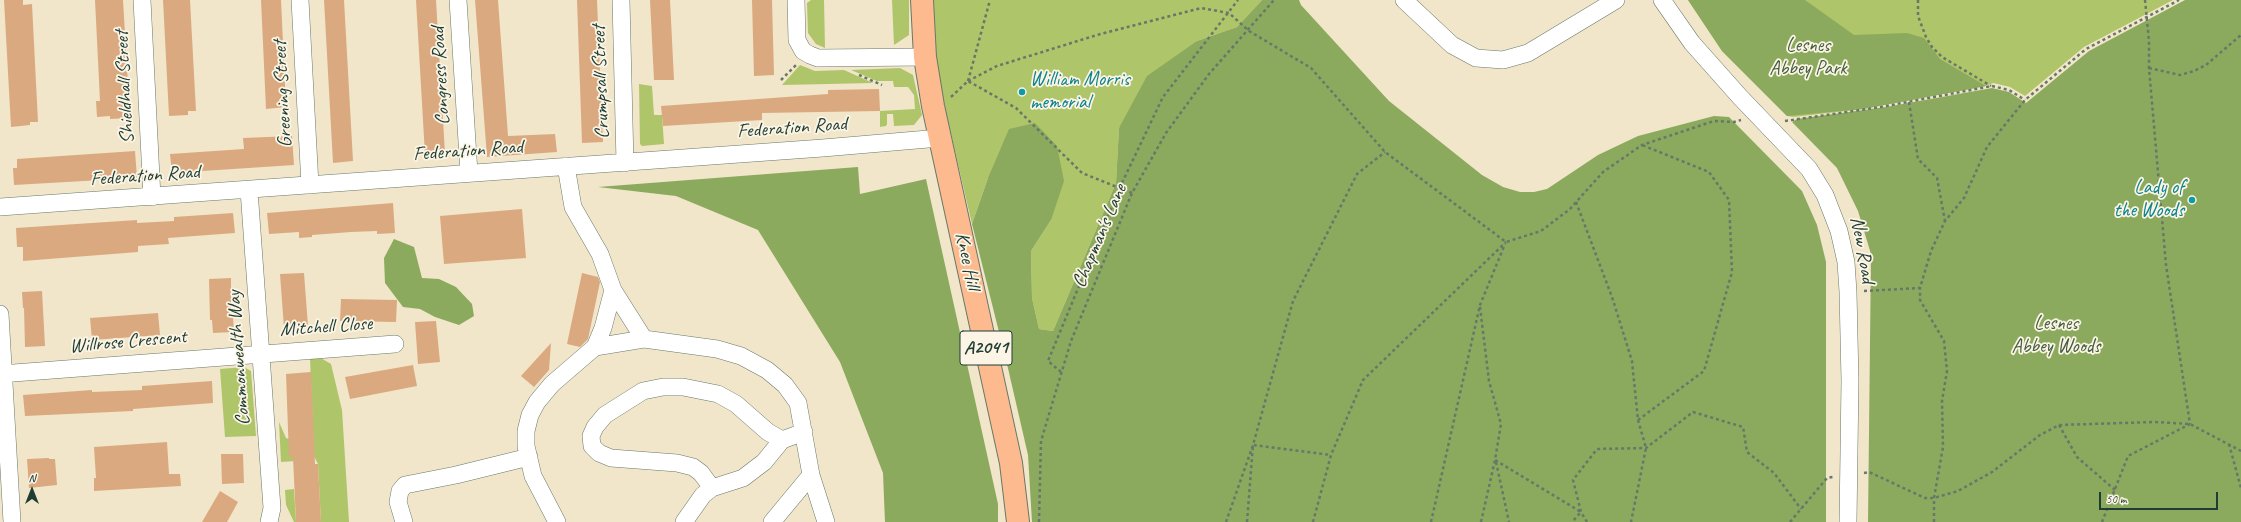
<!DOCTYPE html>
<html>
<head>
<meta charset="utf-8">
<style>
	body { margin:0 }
	#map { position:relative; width:2241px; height:522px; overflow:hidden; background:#f1e6ca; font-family:Caveat,sans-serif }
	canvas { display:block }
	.north { position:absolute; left:12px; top:470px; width:40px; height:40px; -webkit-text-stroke:3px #fcf5e5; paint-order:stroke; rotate:0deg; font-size:11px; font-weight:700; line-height:16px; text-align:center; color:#1f3d34 }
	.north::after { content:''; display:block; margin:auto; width:14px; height:18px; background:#1f3d34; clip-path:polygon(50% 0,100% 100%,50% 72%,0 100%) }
	.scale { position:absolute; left:2099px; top:492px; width:119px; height:18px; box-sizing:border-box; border:2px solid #1f3d34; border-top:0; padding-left:5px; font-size:12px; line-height:14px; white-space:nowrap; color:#1f3d34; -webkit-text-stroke:3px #fcf5e5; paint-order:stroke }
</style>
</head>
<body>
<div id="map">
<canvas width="2241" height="522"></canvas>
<div class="north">N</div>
<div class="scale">50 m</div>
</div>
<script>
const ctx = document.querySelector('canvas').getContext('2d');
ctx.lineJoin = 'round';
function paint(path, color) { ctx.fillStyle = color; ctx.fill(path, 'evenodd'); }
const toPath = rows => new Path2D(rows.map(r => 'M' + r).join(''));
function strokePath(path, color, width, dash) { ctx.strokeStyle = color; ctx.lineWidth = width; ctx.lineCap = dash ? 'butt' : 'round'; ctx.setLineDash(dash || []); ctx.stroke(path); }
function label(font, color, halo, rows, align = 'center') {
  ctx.font = font + ' Caveat,sans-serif'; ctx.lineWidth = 3.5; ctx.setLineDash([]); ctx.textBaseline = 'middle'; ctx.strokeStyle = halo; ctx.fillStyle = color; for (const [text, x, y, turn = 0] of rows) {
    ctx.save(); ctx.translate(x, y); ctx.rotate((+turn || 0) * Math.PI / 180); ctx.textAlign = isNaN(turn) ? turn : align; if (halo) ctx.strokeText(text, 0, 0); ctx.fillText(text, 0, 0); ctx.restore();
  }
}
const green = toPath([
	[811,0,824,0,825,48,816,44,808,33,807,3],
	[892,0,909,0,909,35,894,45],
	[932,0,1262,0,1237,27,1197,41,1119,128,1116,183,1053,331,1039,329,1032,298,1031,251,1051,220,988,178,972,224,944,104,936,58],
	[1688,0,2173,0,2084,47,2025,96,2010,87,1993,83,1986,86,1863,109,1794,117,1787,116,1722,51],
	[800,65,815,71,844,70,873,83,782,85],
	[900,68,913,75,922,115,914,125,894,126,893,114,887,114,887,124,886,126,880,127,880,111,915,109,914,95,908,87,894,87,893,81,877,81,851,70],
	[639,84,652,86,654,115,662,115,664,144,642,146,640,144],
	[319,357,331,364,342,410,349,522,321,522,318,464,314,456,310,358],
	[244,367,251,371,256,436,225,437,220,369],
	[279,422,286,438,289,439,299,456,296,461,281,462],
	[294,489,296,522,294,522,286,505,285,490]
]);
const forest = toPath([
	[1262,0,1299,0,1301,5,1389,101,1482,175,1503,187,1520,192,1534,192,1547,189,1598,155,1638,136,1714,116,1729,117,1802,191,1817,225,1826,262,1826,522,1032,522,1028,455,1007,364,972,224,988,178,1009,129,1035,123,1057,146,1064,181,1051,220,1031,251,1032,298,1039,329,1053,331,1116,183,1119,128,1147,76,1197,41,1237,27],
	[1688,0,1805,0,1854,35,1907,33,1924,38,1940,59,1986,86,1863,109,1787,116,1722,51],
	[2185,0,2241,0,2241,522,1868,522,1871,254,1858,211,1837,168,1792,122,1797,119,1886,107,1992,88,2009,92,2026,103,2089,51],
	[858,167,860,194,926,179,998,504,998,522,885,522,883,473,840,362,758,230,676,196,598,187],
	[394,239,414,247,422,278,439,279,456,287,472,304,474,316,459,325,435,317,420,309,403,307,385,283,384,258]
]);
const building = toPath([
	[4,0,23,0,23,5,32,4,38,122,30,122,30,125,11,127],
	[95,0,123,0,130,118,110,119,110,116,97,117,96,101,100,101],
	[163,0,190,0,196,111,188,111,188,115,169,116],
	[261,0,281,0,286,107,266,109],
	[324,0,344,0,353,161,333,163],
	[416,0,436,0,445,154,425,155],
	[475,0,498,0,508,136,555,134,557,152,487,157],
	[577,0,597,0,603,142,582,143],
	[650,0,670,0,674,80,654,80],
	[752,0,772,0,774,75,754,76],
	[879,89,880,111,762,113,762,120,663,126,661,106,828,94,828,90],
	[292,136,294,165,172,173,170,154,244,149,243,138],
	[135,151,137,178,14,185,13,168,17,168,17,159],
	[393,203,395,233,377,234,377,231,351,232,312,235,312,237,299,238,299,232,269,234,267,213],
	[522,209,526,258,444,264,440,216],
	[233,213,235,233,168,238,169,244,138,246,138,252,23,261,23,247,17,247,16,228,137,220,137,223,174,221,174,217],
	[304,273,308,326,284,328,280,274],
	[582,273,598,277,600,282,588,339,580,347,567,344],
	[231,278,231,318,233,317,234,332,213,333,212,320,210,320,209,279],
	[42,291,45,346,25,347,24,308,23,308,22,292],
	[341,299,397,300,396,322,340,321],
	[158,313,160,335,92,340,90,318],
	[436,321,440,362,418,364,415,322],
	[551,343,549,370,534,387,521,376],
	[413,365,417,386,350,399,345,377],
	[311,372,315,464,318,464,321,522,296,522,293,457,289,457,286,374],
	[212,381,213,403,133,409,133,411,25,416,23,395,92,390,92,392,142,390,142,386],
	[167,442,169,474,180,474,181,486,94,491,94,478,96,478,94,447],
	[221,454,243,454,244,483,222,484],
	[49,458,49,459,55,459,57,485,29,488,27,459],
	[220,491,238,502,227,522,202,522]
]);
const path = toPath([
	[1918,0,1918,16,1926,37,1932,47,1942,57,1991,86],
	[2145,0,2149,41,2149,68,2166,265,2190,424],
	[2149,68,2180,75,2194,71,2206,65,2241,35],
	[859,75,882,85],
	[781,80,796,65],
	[968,81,997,66,1097,35,1201,8,1229,13,1249,31,1311,68,1385,152,1506,242,1541,231,1570,209,1603,172,1642,145,1714,121,1734,122,1741,120],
	[968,81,990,0],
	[951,97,968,81,1016,108,1082,173,1132,193],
	[1909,102,1918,159,1937,178,1945,221],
	[1785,121,1881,107,1992,86,2009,90,2025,100],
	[1576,202,1612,297,1632,361,1638,420,1646,448,1631,522],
	[1864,291,1920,288],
	[1480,307,1489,381,1501,424,1495,460,1581,512,1572,522],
	[1061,372,1048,361,1120,187,1163,97,1238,0],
	[1638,420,1704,371,1732,272,1729,200,1709,172,1642,145],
	[2059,425,2077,457,2115,490],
	[2229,444,2241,488],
	[1496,462,1509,522],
	[1864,473,1869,472,1925,498,1934,498,1958,491,1992,472,2040,435,2059,425,2155,422,2190,424,2241,451],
	[1039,522,1041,441,1071,341,1132,193,1166,133,1209,74,1274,0],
	[1226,522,1253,445,1293,301,1357,174,1385,152],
	[1247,522,1253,445,1331,455],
	[1313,522,1331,455,1363,380,1506,242],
	[1431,522,1480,305,1505,244],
	[1481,522,1495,460],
	[1587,522,1581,512,1573,480,1597,449,1646,448,1693,412,1743,427,1747,452,1774,473,1801,509],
	[1790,522,1827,478,1833,477],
	[1934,522,1934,498,1943,447,1942,401,1947,371,1944,341,1920,300,1920,288,1931,251,1945,221,1964,198,1987,147,2025,100,2086,49,2179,0],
	[2102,522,2128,456,2190,424]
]);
const minor = toPath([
	[142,0,152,197],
	[300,0,310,185],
	[458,0,469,173],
	[621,0,625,163],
	[796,0,797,40,803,51,810,55,818,58,925,57],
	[1404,0,1452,45,1476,58,1503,60,1528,53,1616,0],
	[1662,0,1692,43,1740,97,1809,169,1825,195,1839,231,1846,262,1848,292,1850,381,1848,522],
	[566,166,573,207,600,254,613,290],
	[249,190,272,508,269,522],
	[0,207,823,148,940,138],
	[0,314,12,522],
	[595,347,644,339,717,349,741,356,767,370,785,385,798,403,811,475,772,522],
	[0,374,395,344],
	[811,475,826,522],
	[712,488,743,478,764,462,782,440],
	[404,522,398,502,400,491,405,485,456,475,529,457],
	[557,522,533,476,526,446,526,431,530,415,537,402,552,384,595,347,603,328,613,290,644,339],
	[684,522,703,495,712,488,701,473,693,467,677,463,611,458,599,453,592,446,591,436,595,427,605,415,643,391,663,387,683,387,718,394,736,404,768,432,782,440,804,432]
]);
const major = toPath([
	[922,0,925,57,933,106,1011,463,1018,522]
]);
const markers = [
	[1022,92,4,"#0f9aa8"],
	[2192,200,4,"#0f9aa8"]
];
const shields = [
	[986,348,52]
];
const shieldNames = [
	["A2041",986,348]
];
const parkNames = [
	["Lesnes",1808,46],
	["Abbey Park",1808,69],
	["Lesnes",2056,324],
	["Abbey Woods",2056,347]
];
const streetNames = [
	["Congress Road",441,76,-93],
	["Crumpsall Street",601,82,-92],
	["Shieldhall Street",125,87,-93],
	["Greening Street",283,94,-93],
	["Federation Road",792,128,-4],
	["Federation Road",468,151,-4],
	["Federation Road",145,176,-4],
	["Chapman's Lane",1100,236,-67],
	["New Road",1862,250,80],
	["Knee Hill",967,261,78],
	["Mitchell Close",326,327,-4],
	["Willrose Crescent",128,342,-5],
	["Commonwealth Way",239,358,-94]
];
const cultureNames = [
	["William Morris",1030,80],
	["memorial",1030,103],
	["Lady of",2184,188,"right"],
	["the Woods",2184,211,"right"]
];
paint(green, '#afc569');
paint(forest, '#8baa5d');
paint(building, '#dba97f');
strokePath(minor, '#687868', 18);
strokePath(major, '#687868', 24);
strokePath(path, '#687868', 2.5, [3, 3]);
strokePath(minor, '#fff', 17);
strokePath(major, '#fcba8e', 22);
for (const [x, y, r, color] of markers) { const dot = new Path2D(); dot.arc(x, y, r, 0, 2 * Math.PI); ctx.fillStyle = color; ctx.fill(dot); strokePath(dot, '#fcf5e5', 1.5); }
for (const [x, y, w] of shields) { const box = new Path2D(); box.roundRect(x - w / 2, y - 17, w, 34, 3); ctx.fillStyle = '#fcf5e5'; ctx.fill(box); strokePath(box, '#1f3d34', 1); }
label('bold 19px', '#1f3d34', null, shieldNames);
label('20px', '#435f41', '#fcf5e5', parkNames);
label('20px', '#1f3d34', '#fcf5e5', streetNames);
label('20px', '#0d838f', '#fcf5e5', cultureNames, 'left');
</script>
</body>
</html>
